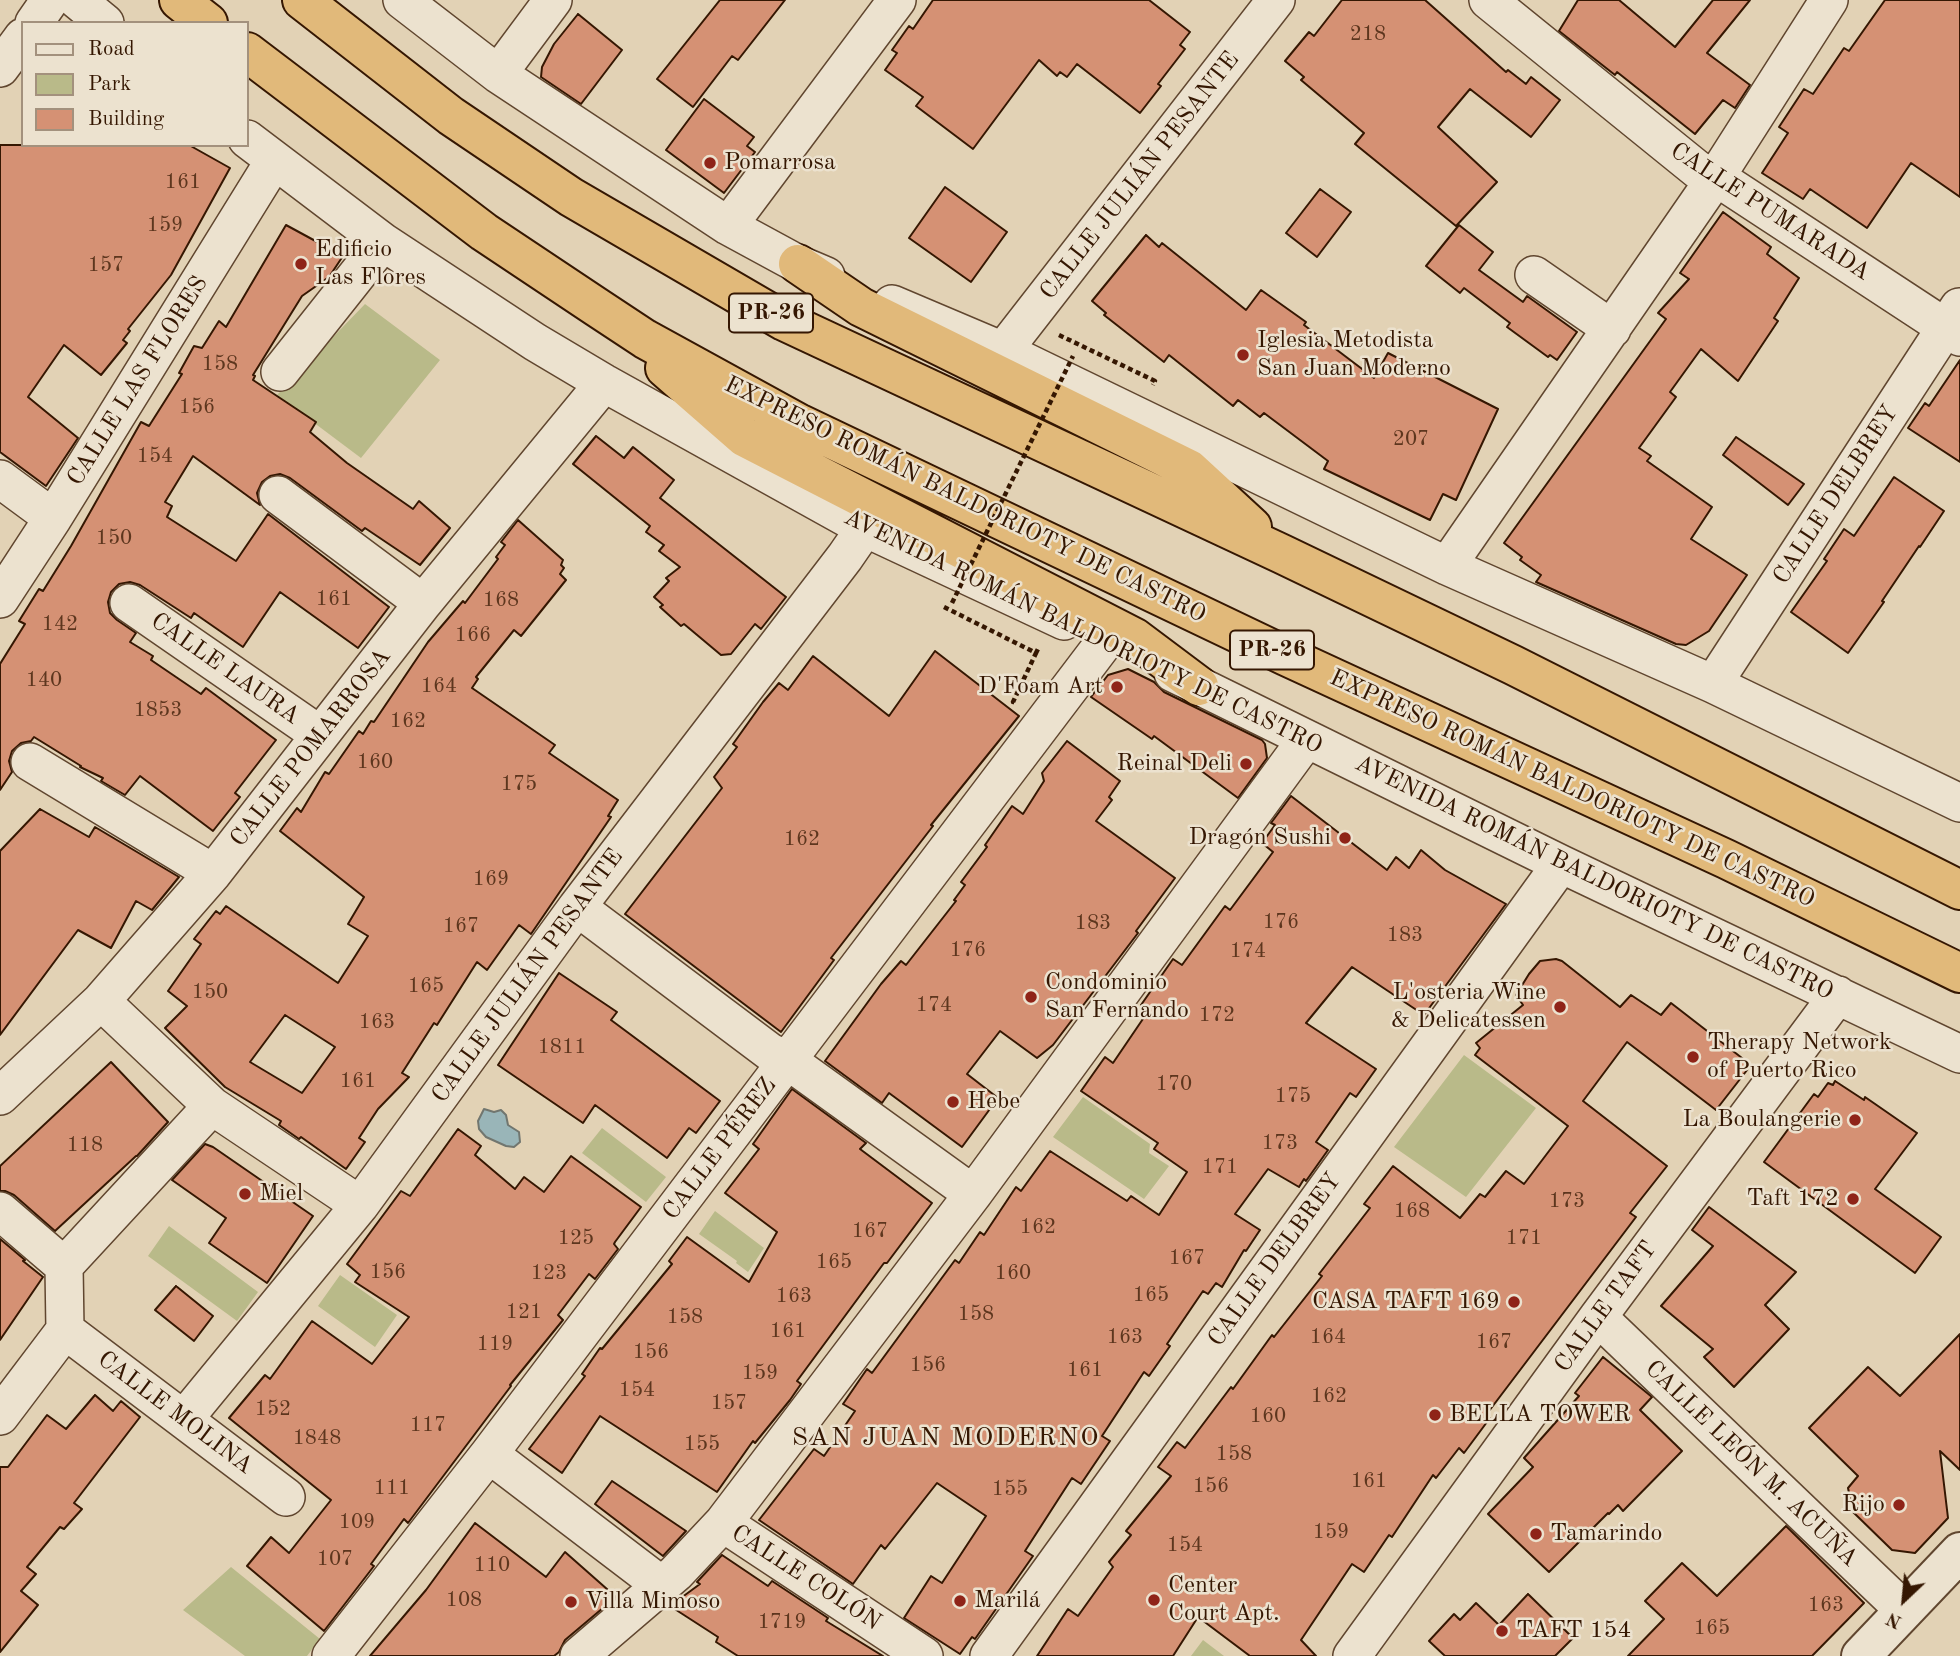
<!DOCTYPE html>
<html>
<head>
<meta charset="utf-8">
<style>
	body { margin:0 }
	#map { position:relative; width:1960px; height:1656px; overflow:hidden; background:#e2d2b5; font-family:"Old Standard TT",serif }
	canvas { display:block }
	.legend { position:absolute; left:21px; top:21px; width:228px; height:126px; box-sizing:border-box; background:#ece2cf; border:2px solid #a3917d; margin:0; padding:9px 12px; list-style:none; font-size:21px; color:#351702 }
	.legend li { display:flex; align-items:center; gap:14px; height:35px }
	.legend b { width:35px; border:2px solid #a3917d }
	.north { position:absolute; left:1869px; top:1565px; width:70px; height:70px; -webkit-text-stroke:5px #ece2cf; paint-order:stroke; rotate:206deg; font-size:19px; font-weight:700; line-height:28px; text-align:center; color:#351702 }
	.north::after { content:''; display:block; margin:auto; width:24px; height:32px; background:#351702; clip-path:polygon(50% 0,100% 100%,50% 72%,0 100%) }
</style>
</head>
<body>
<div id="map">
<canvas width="1960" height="1656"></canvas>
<ul class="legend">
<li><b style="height:9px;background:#ece2cf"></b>Road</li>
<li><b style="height:19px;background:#b9ba89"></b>Park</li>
<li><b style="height:19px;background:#d59174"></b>Building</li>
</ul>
<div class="north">N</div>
</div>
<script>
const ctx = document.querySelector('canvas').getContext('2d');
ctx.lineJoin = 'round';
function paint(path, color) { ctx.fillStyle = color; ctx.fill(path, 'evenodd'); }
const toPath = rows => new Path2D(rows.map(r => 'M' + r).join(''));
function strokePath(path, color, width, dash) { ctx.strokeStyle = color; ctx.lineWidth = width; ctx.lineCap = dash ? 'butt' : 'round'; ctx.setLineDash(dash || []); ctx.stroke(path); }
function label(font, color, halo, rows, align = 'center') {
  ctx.font = font + ' "Old Standard TT",serif'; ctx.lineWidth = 5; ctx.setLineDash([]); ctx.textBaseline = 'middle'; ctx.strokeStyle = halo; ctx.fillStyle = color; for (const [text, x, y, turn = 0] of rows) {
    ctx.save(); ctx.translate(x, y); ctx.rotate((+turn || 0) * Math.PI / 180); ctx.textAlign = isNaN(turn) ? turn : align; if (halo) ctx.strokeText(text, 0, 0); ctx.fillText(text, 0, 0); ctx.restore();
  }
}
const green = toPath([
	[365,304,440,360,361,458,277,395],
	[1464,1055,1536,1108,1466,1197,1394,1147],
	[1083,1097,1150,1144,1149,1153,1169,1166,1144,1199,1053,1137],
	[602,1128,666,1177,646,1202,582,1153],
	[715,1211,764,1248,748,1272,736,1263,737,1261,699,1234],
	[169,1226,258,1292,237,1321,148,1256],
	[340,1275,397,1315,375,1347,318,1306],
	[231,1567,320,1639,307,1656,245,1656,183,1610],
	[1203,1640,1224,1656,1191,1656]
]);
const water = toPath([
	[484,1109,494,1112,501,1110,506,1115,508,1125,519,1132,520,1142,514,1147,506,1146,486,1137,479,1129,478,1121,484,1109]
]);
const building = toPath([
	[720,0,785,0,738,60,732,56,693,107,657,79,720,0],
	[933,0,1149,0,1190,32,1180,45,1185,49,1158,84,1161,86,1140,113,1077,64,1067,77,1060,72,1057,76,1039,60,973,149,916,106,923,97,885,70,897,53,892,50,909,26,913,29,933,0],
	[1342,0,1425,0,1506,72,1508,70,1526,84,1531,77,1560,100,1531,137,1470,89,1438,127,1497,182,1456,226,1355,144,1364,133,1301,80,1304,77,1285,61,1309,32,1314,36,1342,0],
	[1578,0,1619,0,1675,47,1713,0,1750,0,1707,53,1750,85,1735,108,1723,100,1695,134,1617,72,1615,75,1559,31,1578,0],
	[1885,0,1960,0,1960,197,1911,163,1867,228,1810,189,1803,199,1762,173,1788,133,1779,127,1804,89,1813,94,1844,48,1849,51,1885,0],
	[578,14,622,50,581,104,541,77,542,67,554,44,578,14],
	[704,99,754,137,747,146,755,152,724,193,666,150,704,99],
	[0,145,189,145,230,168,171,275,128,329,130,331,123,340,127,343,101,375,64,345,28,397,78,438,46,486,0,452,0,145],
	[945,187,1007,232,971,282,909,238,945,187],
	[1320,189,1351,212,1317,257,1286,233,1320,189],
	[1723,212,1771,247,1767,254,1799,278,1774,318,1778,321,1738,381,1701,349,1670,392,1676,397,1639,448,1651,456,1647,461,1712,507,1691,539,1747,575,1709,631,1686,645,1676,644,1536,582,1541,575,1520,560,1522,557,1504,543,1666,319,1658,313,1689,279,1680,273,1723,212],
	[286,225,343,256,329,277,302,296,253,375,255,376,253,380,316,422,310,432,347,463,413,509,419,501,450,528,420,565,365,528,362,531,290,478,280,474,270,476,262,482,257,493,260,505,193,456,165,502,172,506,167,517,236,561,268,514,389,607,358,648,280,592,243,647,194,613,191,618,140,585,130,582,119,584,111,592,108,602,110,613,117,620,136,633,130,642,153,656,151,660,201,694,206,688,276,740,235,793,240,797,213,831,140,776,125,795,101,781,103,778,80,767,81,766,34,737,31,741,21,743,12,751,9,761,12,772,0,790,0,664,25,624,19,621,39,589,43,591,71,546,141,422,149,426,182,374,179,373,194,346,202,348,219,321,226,327,286,225],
	[1459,225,1493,252,1479,270,1523,302,1527,296,1577,332,1557,360,1550,355,1548,357,1507,327,1510,323,1464,288,1460,293,1426,266,1459,225],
	[1146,235,1159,247,1162,243,1246,310,1261,290,1306,322,1304,325,1374,378,1388,353,1498,409,1456,500,1443,494,1430,520,1324,469,1328,461,1264,413,1260,417,1238,400,1233,406,1169,355,1164,362,1104,315,1106,313,1092,301,1146,235],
	[1960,360,1960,462,1908,428,1925,403,1929,406,1960,360],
	[596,436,624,458,633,447,674,480,660,498,786,597,761,629,755,624,731,654,721,655,684,624,681,626,660,607,663,605,654,597,669,581,666,578,680,567,659,551,664,545,646,532,650,526,573,464,596,436],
	[1736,437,1804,484,1788,505,1723,455,1736,437],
	[1894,477,1944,511,1920,547,1919,546,1882,601,1884,602,1848,653,1791,612,1827,561,1824,559,1844,529,1854,536,1894,477],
	[518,520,563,560,561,565,564,568,560,574,566,580,521,636,514,630,476,677,478,679,472,688,555,745,549,753,618,800,608,816,611,817,531,934,519,925,487,970,477,962,437,1025,434,1023,402,1073,409,1077,378,1109,359,1138,365,1142,346,1169,301,1137,299,1139,279,1125,281,1121,225,1087,165,1028,187,1006,168,991,201,944,194,939,216,911,220,914,226,906,338,983,368,936,348,924,364,897,280,831,297,808,301,812,325,772,329,774,359,731,363,734,371,721,374,722,428,642,463,601,465,603,498,559,496,557,505,545,501,542,518,520],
	[285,1015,335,1047,302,1093,250,1062,285,1015],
	[935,651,1019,716,931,825,933,826,831,958,834,960,781,1032,625,914,722,788,714,777,737,747,733,744,763,702,779,683,788,690,813,656,889,716,935,651],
	[1128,669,1154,682,1164,692,1262,740,1265,744,1267,758,1238,798,1154,736,1152,739,1091,697,1108,675,1128,669],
	[1067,741,1120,781,1109,797,1112,800,1096,821,1175,878,1136,931,1138,933,1053,1045,1037,1058,1000,1031,967,1074,998,1098,962,1147,889,1093,882,1103,825,1061,881,984,901,961,906,965,956,901,954,900,965,885,961,882,987,847,985,845,1012,806,1023,814,1044,781,1042,773,1067,741],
	[1291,796,1387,870,1396,857,1409,868,1421,850,1445,870,1506,904,1424,1015,1352,967,1306,1023,1376,1069,1356,1097,1350,1093,1316,1142,1328,1150,1306,1181,1304,1179,1299,1187,1268,1169,1235,1214,1260,1230,1246,1251,1244,1250,1222,1287,1216,1283,1208,1294,1203,1291,1167,1344,1170,1346,1149,1376,1144,1372,1102,1436,1110,1441,1081,1484,1072,1478,1025,1551,1033,1556,975,1639,972,1637,960,1654,904,1618,931,1576,942,1583,986,1516,937,1483,885,1549,881,1545,853,1584,759,1520,814,1449,824,1456,855,1411,843,1404,867,1369,872,1373,955,1260,959,1263,980,1232,984,1235,1016,1187,1021,1191,1050,1151,1127,1201,1131,1196,1159,1215,1187,1172,1154,1149,1158,1143,1081,1091,1105,1057,1113,1063,1149,1010,1141,1005,1173,959,1182,965,1225,906,1230,910,1273,852,1262,843,1275,825,1271,823,1291,796],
	[40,809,89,837,95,827,179,877,152,910,136,901,111,948,78,930,0,1035,0,851,40,809],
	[1556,959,1562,961,1620,1007,1631,995,1661,1015,1671,1003,1751,1065,1716,1110,1627,1042,1583,1101,1667,1166,1630,1213,1636,1217,1486,1415,1490,1418,1464,1453,1459,1448,1436,1478,1433,1475,1392,1537,1389,1535,1364,1572,1352,1564,1301,1640,1316,1656,1250,1656,1198,1617,1173,1656,1037,1656,1068,1609,1078,1616,1113,1567,1109,1562,1131,1535,1126,1531,1171,1476,1158,1467,1177,1442,1185,1448,1231,1387,1233,1389,1272,1335,1274,1337,1322,1276,1319,1274,1370,1208,1364,1204,1393,1166,1460,1218,1480,1194,1485,1197,1506,1171,1524,1184,1568,1126,1475,1055,1480,1048,1476,1043,1523,1005,1516,995,1529,974,1540,961,1556,959],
	[559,973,617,1012,611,1020,720,1101,696,1133,689,1128,667,1158,595,1105,583,1123,498,1065,559,973],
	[111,1062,168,1122,137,1156,136,1156,55,1231,14,1195,5,1191,0,1191,0,1166,111,1062],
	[1835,1081,1864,1100,1865,1097,1917,1133,1875,1189,1941,1237,1915,1273,1764,1162,1814,1094,1818,1097,1828,1083,1833,1085,1835,1081],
	[792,1089,866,1143,860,1149,932,1203,887,1263,884,1263,797,1381,801,1384,790,1400,755,1443,753,1441,717,1492,600,1416,562,1473,529,1449,585,1376,582,1374,600,1348,602,1349,672,1264,669,1261,687,1237,749,1282,777,1232,725,1193,759,1149,753,1144,792,1089],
	[458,1129,481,1146,475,1155,515,1189,524,1177,544,1192,571,1156,641,1207,615,1242,614,1244,618,1249,595,1279,589,1274,558,1315,563,1320,510,1385,511,1386,408,1523,404,1519,371,1564,374,1566,324,1631,247,1566,271,1537,289,1553,331,1500,229,1418,265,1375,270,1379,312,1321,372,1364,409,1317,355,1282,360,1275,347,1264,401,1191,410,1196,458,1129],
	[205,1144,213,1147,313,1216,267,1283,209,1243,226,1218,172,1180,205,1144],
	[1709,1207,1796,1272,1765,1305,1789,1329,1734,1387,1704,1357,1713,1349,1661,1306,1713,1246,1692,1230,1709,1207],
	[0,1239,25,1260,23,1261,43,1277,0,1340,0,1239],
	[176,1286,213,1316,194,1341,155,1310,176,1286],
	[1960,1334,1960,1470,1940,1451,1948,1518,1915,1553,1892,1550,1853,1512,1848,1488,1858,1476,1809,1428,1868,1367,1900,1396,1960,1334],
	[1603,1357,1652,1397,1640,1410,1682,1451,1623,1511,1618,1505,1609,1514,1608,1513,1549,1572,1488,1514,1533,1467,1524,1458,1579,1396,1575,1393,1603,1357],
	[95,1395,113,1411,121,1401,140,1417,74,1503,82,1509,64,1529,60,1527,27,1567,36,1574,21,1591,38,1605,0,1652,0,1467,8,1467,47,1415,66,1429,95,1395],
	[612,1481,686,1531,663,1556,595,1504,612,1481],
	[475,1523,546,1577,565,1552,616,1597,565,1640,559,1652,554,1656,370,1656,426,1590,475,1523],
	[1786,1526,1864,1603,1812,1656,1628,1656,1664,1619,1645,1601,1682,1563,1717,1596,1786,1526],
	[722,1555,768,1586,772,1581,828,1618,826,1621,883,1656,738,1656,716,1642,718,1637,670,1606,700,1584,697,1582,722,1555],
	[1528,1594,1573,1638,1555,1656,1445,1656,1429,1641,1454,1614,1460,1620,1476,1603,1499,1625,1528,1594]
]);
const path = toPath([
	[1059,335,1155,381,1153,385],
	[944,607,1036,653,1039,647],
	[1014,702,1013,702,1036,653]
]);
const minor = toPath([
	[77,0,105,23],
	[402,0,498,74,728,226,798,264,826,276],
	[1488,0,1698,170,1716,177,1960,337],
	[34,23,50,0],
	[0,68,23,37],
	[498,74,553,0],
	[247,139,383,242,535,342,604,383,865,528,1064,621],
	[728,226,897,0],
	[1534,275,1612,329],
	[892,304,1003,351,1447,566,1713,684,1960,803],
	[1003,351,1276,0],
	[280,372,383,242],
	[0,479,53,518],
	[278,495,423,603],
	[1447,566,1716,177,1829,0],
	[0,599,53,518,274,161],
	[129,603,320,735],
	[1173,673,1561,864,1960,1054],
	[1713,684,1959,307],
	[30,762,213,873],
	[577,907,770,1052,787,1060,973,1194],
	[101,1001,212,1106,360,1205],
	[0,1096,101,1001,213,873,423,603,604,383],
	[0,1211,64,1266],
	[1598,1317,1904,1610],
	[65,1330,286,1497],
	[0,1416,65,1330,64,1266,212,1106],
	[184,1419,360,1205,577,907,845,557,865,528],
	[489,1454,661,1585],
	[723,1523,924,1656],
	[331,1656,489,1454,1106,640],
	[579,1656,676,1573,723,1523,973,1194,1306,740],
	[989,1656,1561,864],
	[1352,1656,1598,1317,1838,995]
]);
const tertiary = toPath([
	[1861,1656,1960,1552]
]);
const motorway = toPath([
	[179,0,208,23],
	[302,0,451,116,571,197,784,321,1282,554,1513,665,1960,890],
	[247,52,484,232,595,306,645,339,798,423,1286,656,1726,859,1960,973],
	[798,264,861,307,1189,469,1252,527],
	[665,368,744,437,1135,638,1199,686]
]);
const pathBridge = toPath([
	[952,603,1073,356]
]);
const markers = [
	[710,163,7,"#8f2418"],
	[301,264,7,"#8f2418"],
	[1243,355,7,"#8f2418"],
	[1117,687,7,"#8f2418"],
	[1246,764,7,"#8f2418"],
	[1345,838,7,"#8f2418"],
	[1031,997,7,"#8f2418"],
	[1560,1007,7,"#8f2418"],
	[1693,1057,7,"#8f2418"],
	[953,1102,7,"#8f2418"],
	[1855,1120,7,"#8f2418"],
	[245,1194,7,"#8f2418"],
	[1853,1199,7,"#8f2418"],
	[1514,1302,7,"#8f2418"],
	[1435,1415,7,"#8f2418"],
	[1899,1505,7,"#8f2418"],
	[1536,1534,7,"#8f2418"],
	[1154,1600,7,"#8f2418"],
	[960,1601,7,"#8f2418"],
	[571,1602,7,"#8f2418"],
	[1502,1631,7,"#8f2418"]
];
const numberNames = [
	["218",1368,34],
	["161",183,182],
	["159",165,225],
	["157",106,265],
	["158",220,364],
	["156",197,407],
	["207",1411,439],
	["154",155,456],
	["150",114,538],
	["161",334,599],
	["168",501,600],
	["142",60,624],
	["166",473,635],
	["140",44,680],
	["164",439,686],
	["1853",158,710],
	["162",408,721],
	["160",375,762],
	["175",519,784],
	["162",802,839],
	["169",491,879],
	["176",1281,922],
	["183",1093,923],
	["167",461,926],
	["183",1405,935],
	["176",968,950],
	["174",1248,951],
	["165",426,986],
	["150",210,992],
	["174",934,1005],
	["172",1217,1015],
	["163",377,1022],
	["1811",562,1047],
	["161",358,1081],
	["170",1174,1084],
	["175",1293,1096],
	["173",1280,1143],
	["118",85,1145],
	["171",1220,1167],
	["173",1567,1201],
	["168",1412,1211],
	["162",1038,1227],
	["167",870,1231],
	["125",576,1238],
	["171",1524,1238],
	["167",1187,1258],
	["165",834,1262],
	["156",388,1272],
	["123",549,1273],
	["160",1013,1273],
	["165",1151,1295],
	["163",794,1296],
	["121",524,1312],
	["158",976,1314],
	["158",685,1317],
	["161",788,1331],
	["163",1125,1337],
	["164",1328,1337],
	["167",1494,1342],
	["119",495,1344],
	["156",651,1352],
	["156",928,1365],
	["161",1085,1370],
	["159",760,1373],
	["154",637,1390],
	["162",1329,1396],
	["157",729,1403],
	["152",273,1409],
	["160",1268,1416],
	["117",428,1425],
	["1848",317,1438],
	["155",702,1444],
	["158",1234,1454],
	["161",1369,1481],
	["156",1211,1486],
	["111",392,1488],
	["155",1010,1489],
	["109",357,1522],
	["159",1331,1532],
	["154",1185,1545],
	["107",335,1559],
	["110",492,1565],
	["108",464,1600],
	["163",1826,1605],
	["1719",782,1622],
	["165",1712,1628]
];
const shields = [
	[771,313,84],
	[1272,650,84]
];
const shieldNames = [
	["PR-26",771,313],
	["PR-26",1272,650]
];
const poiNames = [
	["Pomarrosa",724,163],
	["Edificio",315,250],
	["Las Flores",315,278],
	["Iglesia Metodista",1257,341],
	["San Juan Moderno",1257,369],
	["D'Foam Art",1103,687,"right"],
	["Reinal Deli",1232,764,"right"],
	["Dragón Sushi",1331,838,"right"],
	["Condominio",1045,983],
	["San Fernando",1045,1011],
	["L'osteria Wine",1546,993,"right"],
	["& Delicatessen",1546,1021,"right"],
	["Therapy Network",1707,1043],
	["of Puerto Rico",1707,1071],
	["Hebe",967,1102],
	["La Boulangerie",1841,1120,"right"],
	["Miel",259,1194],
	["Taft 172",1839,1199,"right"],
	["CASA TAFT 169",1500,1302,"right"],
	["BELLA TOWER",1449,1415],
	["Rijo",1885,1505,"right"],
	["Tamarindo",1550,1534],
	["Center",1168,1586],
	["Court Apt.",1168,1614],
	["Marilá",974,1601],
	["Villa Mimoso",585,1602],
	["TAFT 154",1516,1631]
];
const streetNames = [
	["CALLE JULIÁN PESANTE",1140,176,-52],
	["CALLE PUMARADA",1770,212,33],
	["CALLE LAS FLORES",138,381,-58],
	["CALLE DELBREY",1836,495,-57],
	["EXPRESO ROMÁN BALDORIOTY DE CASTRO",965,500,26],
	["AVENIDA ROMÁN BALDORIOTY DE CASTRO",1083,632,26],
	["CALLE LAURA",225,669,35],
	["CALLE POMARROSA",311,748,-52],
	["EXPRESO ROMÁN BALDORIOTY DE CASTRO",1572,789,25],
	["AVENIDA ROMÁN BALDORIOTY DE CASTRO",1594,878,26],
	["CALLE JULIÁN PESANTE",528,976,-54],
	["CALLE PÉREZ",720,1149,-53],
	["CALLE DELBREY",1275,1260,-54],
	["CALLE TAFT",1606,1307,-54],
	["CALLE MOLINA",175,1413,37],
	["CALLE LEÓN M. ACUÑA",1751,1464,44],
	["CALLE COLÓN",806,1578,33]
];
const neighbourhoodNames = [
	["SAN JUAN MODERNO",946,1438]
];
paint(green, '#b9ba89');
paint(water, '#99b5b8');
strokePath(water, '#71766f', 2);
paint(building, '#d59174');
strokePath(building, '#351702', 2);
strokePath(minor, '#60462f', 40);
strokePath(tertiary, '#60462f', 42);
strokePath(motorway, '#351702', 42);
strokePath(path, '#351702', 4.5, [5, 3.5]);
strokePath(minor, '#ece2cf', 37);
strokePath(tertiary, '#ece2cf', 38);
strokePath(motorway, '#e1b97a', 38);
strokePath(pathBridge, '#351702', 4.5, [5, 3.5]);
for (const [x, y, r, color] of markers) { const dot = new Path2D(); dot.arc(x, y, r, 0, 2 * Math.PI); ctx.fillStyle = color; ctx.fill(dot); strokePath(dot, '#ece2cf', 2.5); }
label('21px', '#5d361e', null, numberNames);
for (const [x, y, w] of shields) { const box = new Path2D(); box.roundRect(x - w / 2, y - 19.5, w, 39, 5); ctx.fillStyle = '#ece2cf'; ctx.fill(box); strokePath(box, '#351702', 2); }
label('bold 23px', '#351702', null, shieldNames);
label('24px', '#351702', '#ece2cf', poiNames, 'left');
label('24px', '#351702', '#ece2cf', streetNames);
ctx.letterSpacing = '2px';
label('26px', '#351702', '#ece2cf', neighbourhoodNames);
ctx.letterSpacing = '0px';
</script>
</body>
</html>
